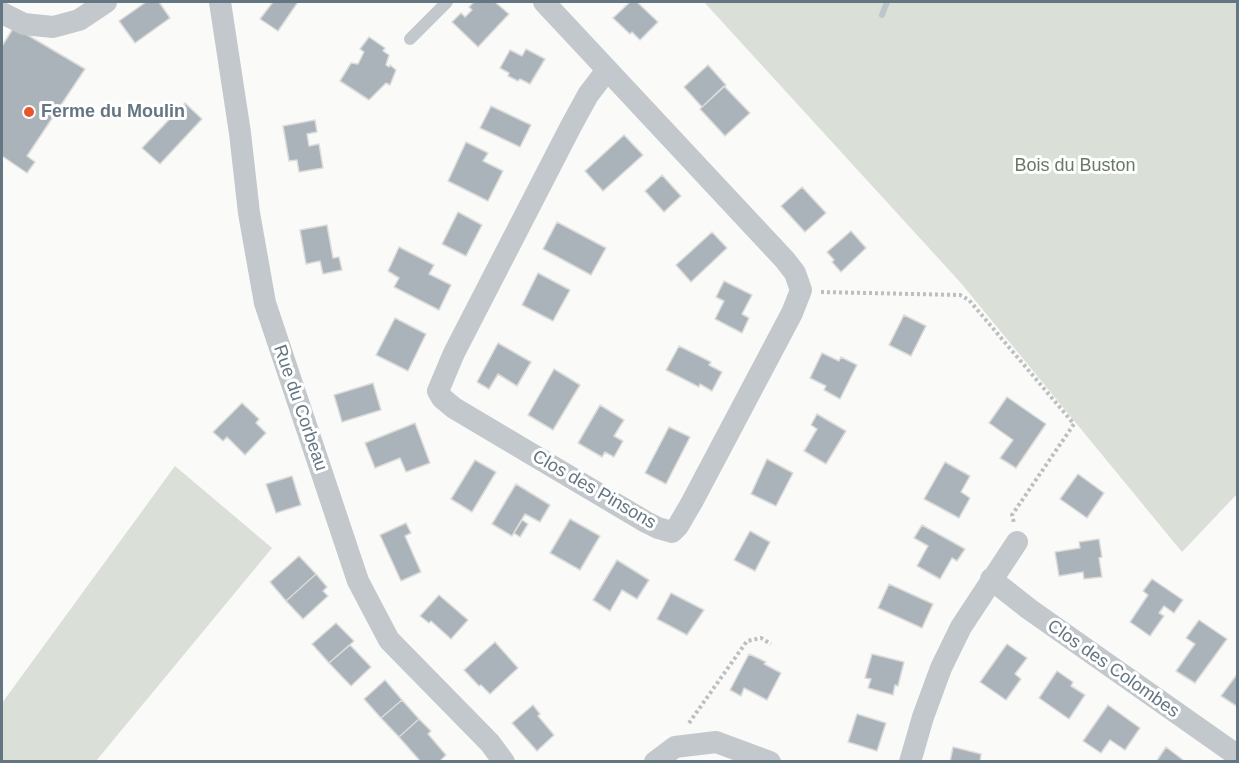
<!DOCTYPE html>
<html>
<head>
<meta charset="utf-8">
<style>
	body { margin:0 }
	#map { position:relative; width:1239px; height:763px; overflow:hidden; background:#fafaf8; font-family:Arial,sans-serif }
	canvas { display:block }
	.frame { position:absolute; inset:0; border:3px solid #657683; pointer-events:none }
</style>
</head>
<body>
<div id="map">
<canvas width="1239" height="763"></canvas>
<div class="frame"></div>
</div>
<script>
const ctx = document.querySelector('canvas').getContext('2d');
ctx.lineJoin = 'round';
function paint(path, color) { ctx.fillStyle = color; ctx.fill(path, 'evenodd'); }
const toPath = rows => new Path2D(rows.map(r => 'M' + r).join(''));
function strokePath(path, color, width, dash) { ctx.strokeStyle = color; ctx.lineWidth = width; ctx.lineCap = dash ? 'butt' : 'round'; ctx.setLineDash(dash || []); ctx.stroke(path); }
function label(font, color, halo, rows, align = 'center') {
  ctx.font = font + ' Arial,sans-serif'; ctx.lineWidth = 6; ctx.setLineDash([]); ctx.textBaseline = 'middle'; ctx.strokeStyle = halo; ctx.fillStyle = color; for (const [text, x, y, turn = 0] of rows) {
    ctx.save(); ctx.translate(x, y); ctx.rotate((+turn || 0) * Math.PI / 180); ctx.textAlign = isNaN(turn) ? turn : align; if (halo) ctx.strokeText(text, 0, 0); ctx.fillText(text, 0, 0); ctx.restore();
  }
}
const green = toPath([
	[704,2,1237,2,1237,494,1182,552,960,282],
	[175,466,272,548,96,761,2,761,2,703]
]);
const stream = toPath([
	[882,15,887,2]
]);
const building = toPath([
	[146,2,159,2,170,18,135,43,119,21,146,2],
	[273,2,298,2,278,31,260,19,273,2],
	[474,2,495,2,509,14,478,47,452,22,461,13,465,17,472,10,469,7,474,2],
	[630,2,637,2,658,22,640,40,632,32,630,34,613,18,630,2],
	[14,27,85,69,27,156,35,162,27,173,2,156,2,46,14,27],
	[369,37,385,48,383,51,389,55,386,65,389,67,390,65,396,70,390,85,386,83,369,100,340,81,351,63,358,64,364,52,360,49,369,37],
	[526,49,545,59,530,84,520,79,518,81,508,76,509,73,500,68,510,50,522,56,526,49],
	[708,65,726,85,702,107,684,87,708,65],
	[724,86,750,113,725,136,700,109,724,86],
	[185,103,202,119,160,164,142,148,185,103],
	[491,106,531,125,520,147,480,128,491,106],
	[315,120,317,132,307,134,309,146,319,144,323,168,299,172,297,160,289,161,283,126,315,120],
	[624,135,643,155,603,191,585,171,624,135],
	[466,142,488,153,483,161,503,171,488,201,448,181,466,142],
	[662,175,681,196,664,212,645,191,662,175],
	[802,187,826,213,805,232,781,206,802,187],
	[458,212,482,225,466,256,442,244,458,212],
	[557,222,606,248,591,275,543,249,557,222],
	[327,225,333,258,339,257,342,270,323,274,320,261,306,264,300,230,327,225],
	[851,231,866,248,841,272,832,262,834,260,827,252,851,231],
	[712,232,727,248,691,282,676,265,712,232],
	[399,247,434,265,429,274,451,285,439,310,394,287,399,278,388,271,399,247],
	[538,273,570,290,553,321,522,305,538,273],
	[724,281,752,295,742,314,749,318,742,333,715,319,724,301,716,297,724,281],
	[904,315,926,326,911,356,889,345,904,315],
	[395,318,426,334,408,371,376,355,395,318],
	[498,343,531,362,517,386,498,374,489,389,477,382,498,343],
	[679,346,711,362,709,365,722,372,712,391,700,384,699,387,666,370,679,346],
	[822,353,839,361,841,357,857,365,840,399,824,390,826,386,810,378,822,353],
	[554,369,580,385,553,430,528,415,554,369],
	[373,383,381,410,342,422,334,395,373,383],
	[1007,397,1046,424,1016,468,1000,458,1013,440,989,423,1007,397],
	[242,403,259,419,256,423,266,433,245,455,227,437,223,441,213,432,242,403],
	[600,405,624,420,614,436,623,441,614,457,605,452,602,457,578,443,600,405],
	[817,414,846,431,826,464,804,451,817,429,811,425,817,414],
	[415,423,430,463,406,472,400,458,375,468,365,443,415,423],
	[669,427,690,437,666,484,645,473,669,427],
	[767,459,793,473,776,506,751,494,767,459],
	[475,460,496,472,472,512,451,499,475,460],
	[945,462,970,476,961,492,970,498,959,518,924,499,945,462],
	[1078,474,1104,493,1087,518,1060,499,1078,474],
	[292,476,301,505,276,513,266,484,292,476],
	[516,484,550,505,540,522,525,514,512,536,492,524,516,484],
	[570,519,600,536,580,570,550,553,570,519],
	[522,520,528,524,520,537,514,533,522,520],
	[406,523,411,533,405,536,421,572,401,581,380,535,406,523],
	[922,525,965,549,957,561,952,558,940,579,917,566,928,546,914,538,922,525],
	[750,531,770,542,755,571,734,560,750,531],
	[1099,539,1102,557,1099,558,1102,577,1084,579,1083,572,1059,576,1055,552,1080,548,1079,542,1099,539],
	[299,556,316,574,286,601,270,582,299,556],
	[617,560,649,580,637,599,622,590,610,611,593,600,617,560],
	[316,574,327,587,323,591,328,596,303,619,286,601,316,574],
	[1152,579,1183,600,1174,613,1164,606,1159,613,1164,616,1150,636,1130,622,1148,595,1143,591,1152,579],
	[889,584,933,604,922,628,878,608,889,584],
	[671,593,704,610,687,635,657,619,671,593],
	[439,595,468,620,451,639,431,621,429,623,420,616,439,595],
	[1199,620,1227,639,1195,683,1176,671,1195,644,1186,638,1199,620],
	[336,623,354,641,329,663,312,644,336,623],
	[495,642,518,668,490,694,481,685,479,686,464,670,495,642],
	[1007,644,1027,658,1015,674,1021,679,1006,700,980,682,1007,644],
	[350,645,371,667,351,686,329,663,350,645],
	[749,654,766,662,764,664,781,673,767,700,744,688,741,696,730,690,749,654],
	[872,654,904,662,898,686,895,685,893,695,868,688,871,679,865,678,872,654],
	[1057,671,1073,682,1071,686,1085,695,1069,719,1039,698,1057,671],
	[1238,673,1238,707,1221,696,1238,673],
	[385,680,402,700,381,718,364,699,385,680],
	[402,700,419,719,399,737,381,718,402,700],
	[533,705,540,714,538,716,554,735,537,751,512,723,533,705],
	[1108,705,1140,728,1125,750,1110,740,1101,753,1083,741,1108,705],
	[857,714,886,723,877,751,848,742,857,714],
	[419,719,431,731,428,734,446,755,439,762,421,762,399,737,419,719],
	[953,747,981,754,980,762,950,762,953,747],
	[1166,747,1183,760,1182,762,1156,762,1166,747]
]);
const path = toPath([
	[821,292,960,295,969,300,1074,424,1012,515,1014,523],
	[689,723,747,641,761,638,771,644]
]);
const lane = toPath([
	[410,39,447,2]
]);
const street = toPath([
	[220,2,240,133,249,213,265,303,358,581,389,640,490,743,504,762],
	[544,2,785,260,795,273,801,290,792,313,692,502,678,526,672,532,658,528,646,522,454,408,442,398,438,391,454,353,571,126,588,95,607,70],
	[2,13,24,24,53,27,79,20,106,2],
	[991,579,1029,609,1238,756],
	[655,762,675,747,716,742,770,762],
	[910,762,923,717,941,668,961,627,1017,542]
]);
const markers = [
	[29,112,6,"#e4572e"]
];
const poiNames = [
	["Ferme du Moulin",41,112]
];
const parkNames = [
	["Bois du Buston",1075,166]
];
const streetNames = [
	["Rue du Corbeau",300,408,71],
	["Clos des Pinsons",594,490,30],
	["Clos des Colombes",1113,669,35]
];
paint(green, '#dadfd7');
strokePath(stream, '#bbc7cb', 6);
paint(building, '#aab3b9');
strokePath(building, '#dcdcda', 1.5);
strokePath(path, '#bbbfc2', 4, [3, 3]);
strokePath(lane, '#c3c8cc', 12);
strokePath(street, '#c3c8cc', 22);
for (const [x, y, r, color] of markers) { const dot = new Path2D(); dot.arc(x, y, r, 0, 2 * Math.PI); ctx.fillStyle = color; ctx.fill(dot); strokePath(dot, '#fff', 2); }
label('bold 18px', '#657683', '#fff', poiNames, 'left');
label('18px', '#687a64', '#fff', parkNames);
label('18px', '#657683', '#fff', streetNames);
</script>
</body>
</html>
